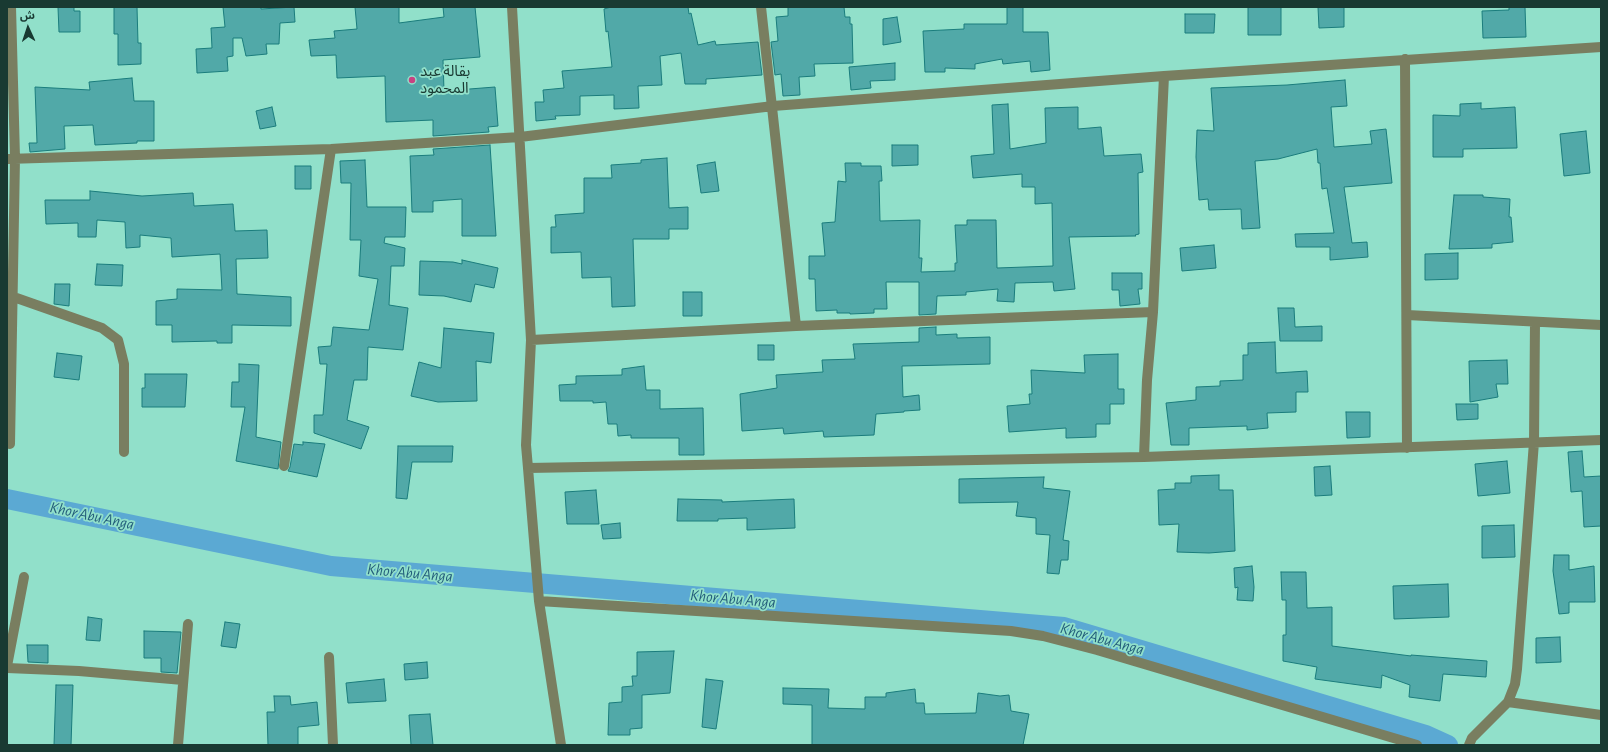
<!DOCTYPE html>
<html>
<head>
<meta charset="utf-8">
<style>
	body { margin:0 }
	#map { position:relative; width:1608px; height:752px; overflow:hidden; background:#91e0ca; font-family:"Alegreya Sans","Noto Sans Arabic",sans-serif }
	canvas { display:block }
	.frame { position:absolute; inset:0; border:8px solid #193a32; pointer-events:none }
	.north { position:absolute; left:8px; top:8px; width:40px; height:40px; -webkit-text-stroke:3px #91e0ca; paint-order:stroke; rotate:357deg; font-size:11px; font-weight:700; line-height:16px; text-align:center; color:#193a32 }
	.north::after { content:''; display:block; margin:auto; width:14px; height:18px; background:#193a32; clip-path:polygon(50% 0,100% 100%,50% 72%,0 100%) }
</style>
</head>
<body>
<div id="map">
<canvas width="1608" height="752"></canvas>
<div class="frame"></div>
<div class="north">ش</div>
</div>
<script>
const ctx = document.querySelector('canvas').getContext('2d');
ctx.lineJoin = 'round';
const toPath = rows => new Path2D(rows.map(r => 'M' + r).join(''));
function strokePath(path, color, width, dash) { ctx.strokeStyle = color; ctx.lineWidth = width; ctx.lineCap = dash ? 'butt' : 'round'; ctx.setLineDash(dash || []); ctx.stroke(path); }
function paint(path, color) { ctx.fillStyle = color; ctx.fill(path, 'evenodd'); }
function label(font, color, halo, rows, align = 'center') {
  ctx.font = font + ' "Alegreya Sans","Noto Sans Arabic",sans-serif'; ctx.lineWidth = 3.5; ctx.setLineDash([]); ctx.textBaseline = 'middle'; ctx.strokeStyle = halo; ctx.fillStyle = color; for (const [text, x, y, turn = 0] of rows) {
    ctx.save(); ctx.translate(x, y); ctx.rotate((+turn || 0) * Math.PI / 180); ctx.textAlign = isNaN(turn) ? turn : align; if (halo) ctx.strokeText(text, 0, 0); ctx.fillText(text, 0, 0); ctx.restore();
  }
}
const canal = toPath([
	[7,499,331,566,1064,627,1426,735,1448,745]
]);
const building = toPath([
	[58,7,74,7,74,11,80,11,80,32,59,32,58,7],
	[114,7,137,7,138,43,141,43,141,64,118,65,118,34,114,34,114,7],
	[223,7,261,7,261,9,294,7,295,22,280,23,279,44,266,44,267,54,246,56,242,38,233,38,233,56,227,57,228,71,197,73,196,49,212,48,211,28,225,27,223,7],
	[355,7,399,7,399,23,444,17,443,7,475,7,480,57,443,60,444,91,495,87,498,126,488,127,489,132,433,136,433,120,386,122,385,76,337,78,336,55,311,56,309,40,335,38,334,31,357,29,355,7],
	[611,7,688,7,689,14,691,13,698,45,715,41,716,45,758,42,762,75,706,79,706,84,685,84,681,53,660,56,662,85,638,86,639,108,614,109,614,95,580,96,580,115,555,116,556,119,536,121,535,102,544,102,543,90,564,88,562,71,612,67,608,31,606,32,604,9,611,7],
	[788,7,844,7,845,17,850,17,850,24,852,24,853,63,814,64,815,76,799,77,800,95,783,96,781,74,775,75,771,42,778,41,776,17,788,16,788,7],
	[1007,7,1023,7,1023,32,1048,32,1050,70,1031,72,1030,61,1003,64,1002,59,975,64,975,69,945,68,945,72,925,72,923,31,964,29,964,24,1007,24,1007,7],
	[1248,7,1281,7,1281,35,1248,35,1248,7],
	[1318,7,1344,7,1344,27,1319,28,1318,7],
	[1509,7,1525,7,1526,37,1483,38,1482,11,1509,10,1509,7],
	[1185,14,1215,14,1214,33,1185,33,1185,14],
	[897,17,901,42,883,45,883,19,897,17],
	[895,63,895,80,870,81,871,88,851,90,849,67,895,63],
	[132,78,134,101,154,101,154,141,137,141,137,143,95,145,93,125,64,126,65,149,30,152,29,143,37,143,35,87,90,90,89,82,132,78],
	[1345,80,1347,106,1331,107,1334,147,1372,144,1370,131,1386,129,1392,183,1344,187,1352,243,1367,242,1368,257,1330,260,1330,247,1296,247,1295,234,1334,233,1327,188,1322,189,1320,163,1318,163,1317,149,1278,159,1255,161,1260,228,1242,229,1241,209,1209,210,1208,199,1199,200,1196,157,1197,130,1214,131,1211,88,1287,85,1345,80],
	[1481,103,1481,109,1515,107,1517,148,1463,149,1463,157,1433,157,1433,115,1460,116,1460,104,1481,103],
	[1008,104,1010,149,1046,143,1045,108,1078,107,1078,129,1101,127,1104,156,1141,154,1143,172,1138,173,1139,234,1135,235,1136,236,1069,237,1075,289,1054,291,1053,282,1015,283,1014,302,997,301,998,289,966,292,966,295,937,296,936,314,919,315,919,282,886,282,887,309,874,309,874,313,850,314,850,313,837,313,837,310,816,311,815,279,809,279,809,256,825,256,822,223,835,222,838,181,846,182,845,163,861,163,861,166,881,166,882,181,879,181,880,221,920,220,919,258,922,258,921,272,955,271,955,263,957,263,955,225,967,225,967,220,996,220,997,268,1053,266,1052,203,1035,204,1035,187,1022,187,1022,174,973,178,971,156,994,154,992,105,1008,104],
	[272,107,276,126,260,129,256,111,272,107],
	[1586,131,1590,173,1564,176,1560,134,1586,131],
	[490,145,496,236,462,236,462,199,433,201,433,212,412,212,410,156,434,155,433,149,490,145],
	[892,145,918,145,918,165,892,166,892,145],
	[667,158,669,208,688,207,688,229,669,229,669,239,633,239,635,306,612,307,611,277,582,278,581,252,551,253,551,227,556,227,555,215,584,213,584,178,612,178,611,165,641,163,641,160,667,158],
	[365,160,367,207,406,207,405,237,385,237,384,243,405,248,404,266,391,266,389,305,408,308,403,350,368,347,367,380,354,380,347,420,369,427,361,449,314,433,314,415,323,415,327,364,320,364,318,347,331,346,333,327,369,330,378,279,359,276,361,240,350,240,351,183,341,183,340,161,365,160],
	[715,162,719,191,701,193,697,165,715,162],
	[295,166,311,166,311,189,295,189,295,166],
	[90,191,142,196,193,193,194,206,233,204,235,231,267,230,268,258,236,259,237,294,291,297,291,326,232,325,232,343,217,343,217,341,172,342,172,325,156,325,156,301,177,299,177,289,222,290,220,254,172,257,171,238,140,235,140,247,126,248,125,222,97,220,96,237,78,237,78,223,46,224,45,200,90,200,90,191],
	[1454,195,1483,195,1483,197,1510,199,1509,217,1511,217,1513,242,1492,244,1492,248,1449,249,1454,195],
	[1214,245,1216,268,1182,271,1180,248,1214,245],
	[1458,253,1458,279,1425,280,1425,254,1458,253],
	[462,260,498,268,494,288,475,284,471,302,444,296,419,295,420,261,453,262,462,264,462,260],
	[97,264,123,265,122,286,95,285,97,264],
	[1112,273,1142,273,1142,289,1138,289,1140,304,1120,306,1119,290,1112,290,1112,273],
	[55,284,70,284,69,306,54,304,55,284],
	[683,292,702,292,702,316,683,316,683,292],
	[1278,308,1294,308,1295,327,1322,326,1322,341,1280,341,1278,308],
	[936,327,936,335,957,334,957,338,990,337,990,364,902,366,903,397,919,395,920,410,904,411,904,412,876,414,874,435,824,437,823,431,784,434,783,428,742,431,740,394,777,388,776,375,823,372,822,360,855,359,853,344,919,342,919,328,936,327],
	[444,328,494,333,491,363,476,361,477,401,438,402,411,396,419,362,441,368,444,328],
	[1275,342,1276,373,1307,371,1308,392,1296,392,1296,412,1267,413,1268,428,1247,430,1247,426,1189,428,1189,445,1171,445,1166,403,1196,400,1196,387,1220,386,1220,381,1243,380,1243,355,1248,355,1248,343,1275,342],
	[758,345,774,345,774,360,758,360,758,345],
	[57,353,82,356,79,380,54,377,57,353],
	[1118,354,1118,389,1124,389,1124,404,1110,404,1110,424,1096,424,1096,437,1066,438,1066,428,1009,432,1007,406,1030,404,1029,394,1032,394,1031,370,1085,373,1084,355,1118,354],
	[1507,360,1508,384,1496,384,1498,397,1470,402,1469,361,1507,360],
	[239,364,259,365,256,437,281,442,278,469,236,461,245,407,231,407,232,382,239,382,239,364],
	[644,366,646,390,660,390,660,409,703,408,704,455,679,455,679,438,631,438,631,435,618,436,617,424,608,424,606,402,593,403,593,401,560,401,559,385,576,384,576,376,622,375,622,369,644,366],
	[145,374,187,374,185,407,142,407,142,388,145,388,145,374],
	[1456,404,1478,404,1478,419,1457,420,1456,404],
	[1346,412,1370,412,1370,437,1347,438,1346,412],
	[303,442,325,444,317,477,288,471,290,467,294,444,303,445,303,442],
	[398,446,453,446,452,462,412,462,407,499,396,498,398,446],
	[1582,451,1584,477,1601,476,1601,526,1584,527,1582,491,1571,492,1568,452,1582,451],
	[1507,461,1510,493,1478,496,1475,464,1507,461],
	[1330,466,1332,495,1315,496,1314,467,1330,466],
	[1219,475,1219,490,1233,490,1235,551,1209,553,1177,552,1179,524,1159,525,1158,490,1175,489,1175,483,1191,483,1191,476,1219,475],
	[1044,477,1043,488,1070,491,1063,540,1069,541,1068,560,1061,560,1059,574,1047,573,1050,535,1036,534,1036,518,1016,516,1018,502,959,503,959,479,1044,477],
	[596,490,599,524,567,524,565,492,596,490],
	[678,499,722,500,722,502,794,499,795,528,747,530,747,518,718,519,718,521,677,521,678,499],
	[620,523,621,538,603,539,601,525,620,523],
	[1514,525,1515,557,1482,558,1482,526,1514,525],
	[1554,555,1569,555,1569,570,1594,566,1595,602,1569,602,1569,613,1559,614,1553,571,1554,555],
	[1252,566,1254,587,1253,601,1237,600,1238,587,1235,588,1234,568,1252,566],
	[1281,572,1306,572,1307,608,1332,607,1332,646,1411,656,1411,655,1487,661,1486,677,1443,674,1440,701,1409,697,1410,685,1382,675,1381,688,1315,679,1317,667,1283,661,1283,635,1286,635,1286,600,1282,600,1281,572],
	[1448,584,1449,617,1394,619,1393,586,1448,584],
	[88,617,102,619,100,641,86,640,88,617],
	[225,622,240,624,236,648,221,646,225,622],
	[144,631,181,632,177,673,161,672,161,658,144,658,144,631],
	[1560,637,1561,662,1536,663,1536,638,1560,637],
	[27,645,48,645,48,663,28,662,27,645],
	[674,651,670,693,642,695,642,728,630,729,630,735,608,735,609,703,622,702,622,687,633,686,632,676,637,676,637,652,674,651],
	[427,662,428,678,405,680,404,664,427,662],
	[384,679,386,701,348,703,346,683,384,679],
	[706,679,723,681,716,729,702,727,706,679],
	[56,685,73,685,71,745,54,745,56,685],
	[783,688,829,689,828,708,865,709,865,697,886,697,886,693,915,689,916,703,924,703,925,714,976,713,978,693,1000,696,1009,695,1011,711,1029,714,1023,745,812,745,812,705,783,704,783,688],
	[274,696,290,696,291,705,317,702,319,725,298,727,298,745,268,745,267,712,275,712,274,696],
	[430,714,433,745,411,745,409,715,430,714]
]);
const minor = toPath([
	[512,7,531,340,526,445,528,468,1144,457,1601,440],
	[761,7,796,326],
	[1405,59,1407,448],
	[7,159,331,149,520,137,773,106,1164,76,1601,47],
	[8,295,102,328,118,340,124,364,124,452],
	[1407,315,1601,325],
	[531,340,796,326,1153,312],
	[10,444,15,158,11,7],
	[1144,457,1147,380,1153,312,1164,76],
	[284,466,331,149],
	[528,468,539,601,561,745],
	[539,601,1011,631,1043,636,1097,650,1417,745],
	[329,657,333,745],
	[7,666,24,577],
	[7,668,79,671,183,680],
	[1508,702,1515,684,1517,669,1534,442,1535,322],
	[178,745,188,624],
	[1469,745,1472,738,1508,702,1601,715]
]);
const markers = [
	[412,80,4,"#c84282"]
];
const poiNames = [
	["بقالة عبد",420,71],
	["المحمود",420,88]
];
const waterNames = [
	["Khor Abu Anga",92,516,12],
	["Khor Abu Anga",410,573,5],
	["Khor Abu Anga",733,599,5],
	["Khor Abu Anga",1102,639,15]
];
strokePath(canal, '#5ba9d3', 20);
paint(building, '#51a9a8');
strokePath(building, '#1a7c7c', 1);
strokePath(minor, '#797e60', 10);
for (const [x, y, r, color] of markers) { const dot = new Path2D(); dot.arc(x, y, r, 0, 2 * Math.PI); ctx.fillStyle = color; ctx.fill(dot); strokePath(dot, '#91e0ca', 1.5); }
label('15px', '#193a32', '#91e0ca', poiNames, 'left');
label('italic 16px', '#235d7b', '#91e0ca', waterNames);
</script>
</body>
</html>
